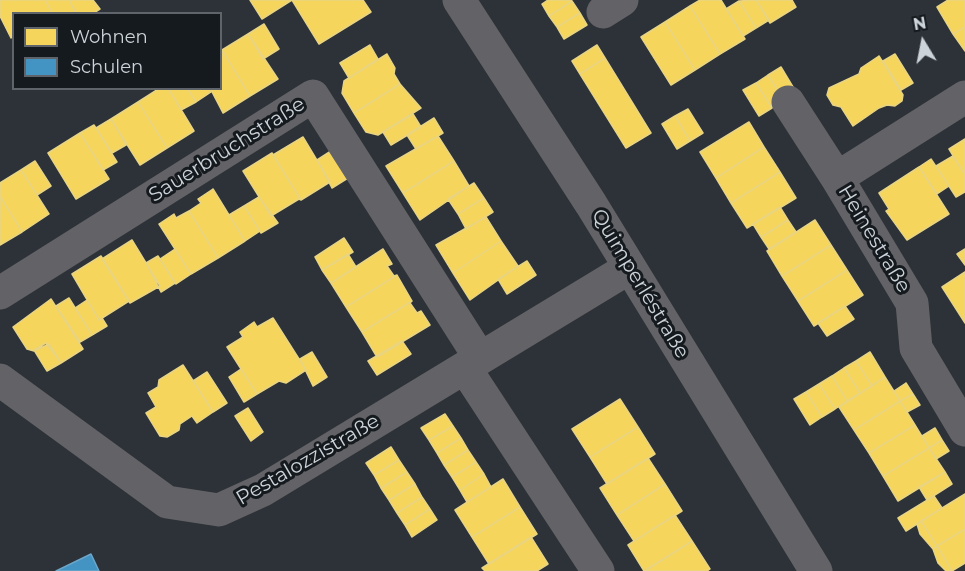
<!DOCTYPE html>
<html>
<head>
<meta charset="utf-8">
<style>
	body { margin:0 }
	#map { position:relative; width:965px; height:571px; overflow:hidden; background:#2c3238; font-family:Montserrat,sans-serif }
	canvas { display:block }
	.legend { position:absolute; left:12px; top:12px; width:210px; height:78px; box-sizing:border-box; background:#151a1f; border:2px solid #5e6469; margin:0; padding:8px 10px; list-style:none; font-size:18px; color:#ccd3d9 }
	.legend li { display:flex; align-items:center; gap:12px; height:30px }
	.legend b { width:30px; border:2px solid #5e6469 }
	.north { position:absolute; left:893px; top:12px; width:60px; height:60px; -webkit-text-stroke:4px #151a1f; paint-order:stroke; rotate:350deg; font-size:16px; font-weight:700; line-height:24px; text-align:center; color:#ccd3d9 }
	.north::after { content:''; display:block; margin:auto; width:21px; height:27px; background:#ccd3d9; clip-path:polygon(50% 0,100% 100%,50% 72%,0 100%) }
</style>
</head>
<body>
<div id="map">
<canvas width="965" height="571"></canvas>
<ul class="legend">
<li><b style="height:16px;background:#f6d55c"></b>Wohnen</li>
<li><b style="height:16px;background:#4393c3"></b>Schulen</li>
</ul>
<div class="north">N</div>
</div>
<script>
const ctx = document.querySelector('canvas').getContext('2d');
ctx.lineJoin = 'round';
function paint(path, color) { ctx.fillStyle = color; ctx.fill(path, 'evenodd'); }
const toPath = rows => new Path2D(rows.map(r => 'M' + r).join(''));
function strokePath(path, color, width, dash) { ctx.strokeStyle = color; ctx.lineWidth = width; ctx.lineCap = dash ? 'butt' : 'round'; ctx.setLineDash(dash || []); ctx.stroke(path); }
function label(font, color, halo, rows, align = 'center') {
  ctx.font = font + ' Montserrat,sans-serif'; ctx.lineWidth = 6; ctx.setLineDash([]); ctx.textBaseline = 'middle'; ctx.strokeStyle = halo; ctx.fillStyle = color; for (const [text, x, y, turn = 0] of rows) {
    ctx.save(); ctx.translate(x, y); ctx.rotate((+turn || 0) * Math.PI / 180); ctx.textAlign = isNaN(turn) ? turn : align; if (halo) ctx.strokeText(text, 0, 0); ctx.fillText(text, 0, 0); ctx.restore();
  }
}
const homes = toPath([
	[0,0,45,0,53,14,14,14,14,36,11,38,0,16,0,0],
	[45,0,69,0,76,13,53,14,45,0],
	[69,0,93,0,100,9,92,14,76,14,69,0],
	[250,0,292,0,262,19,250,0],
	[292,0,363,0,371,12,319,44,292,0],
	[548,0,571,0,572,1,549,16,542,4,548,0],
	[700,0,721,0,745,39,720,54,690,6,700,0],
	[756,0,769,20,756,28,739,1,756,0],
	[756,0,792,0,796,7,770,23,756,0],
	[948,0,965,0,965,27,953,34,937,7,948,0],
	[572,1,580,13,557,27,549,16,572,1],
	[739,1,756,28,743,36,726,9,739,1],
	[690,6,720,54,695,70,665,22,690,6],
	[580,13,587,25,564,39,557,27,580,13],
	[665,22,695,70,671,85,641,37,665,22],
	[264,24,279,49,263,59,248,34,264,24],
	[965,27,965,51,953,34,965,27],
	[248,34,278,79,250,96,222,50,248,34],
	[370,45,378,59,349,78,340,63,370,45],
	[597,45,605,58,580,74,572,61,597,45],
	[222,50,250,96,223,113,210,88,220,88,222,50],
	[387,54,395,68,394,74,400,84,354,113,342,93,344,81,387,54],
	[895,54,913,83,901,90,883,61,895,54],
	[879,56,903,95,902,101,895,106,887,105,879,108,853,126,841,107,833,105,827,95,829,88,859,74,861,68,879,56],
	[605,58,651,133,626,148,580,74,605,58],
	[781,67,796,92,784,100,768,75,781,67],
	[768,75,784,100,772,108,756,83,768,75],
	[756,83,772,108,759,116,743,90,756,83],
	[400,84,421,108,378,135,366,132,354,113,400,84],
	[160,88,168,88,194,131,167,148,138,102,160,88],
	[168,88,187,88,196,102,181,110,168,88],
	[187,88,210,88,211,92,196,102,187,88],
	[138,102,167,148,140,165,111,119,138,102],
	[688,109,703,133,690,141,675,116,688,109],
	[413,114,421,127,391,145,383,132,413,114],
	[675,116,690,141,677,149,662,124,675,116],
	[434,118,443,133,416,149,407,135,434,118],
	[111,119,126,145,112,153,96,128,111,119],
	[749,122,764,147,716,178,700,152,749,122],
	[94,125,117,162,103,170,80,133,94,125],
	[80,133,109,179,76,199,48,153,80,133],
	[438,136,454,161,403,193,386,166,438,136],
	[303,137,330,182,301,200,273,155,303,137],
	[965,139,965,175,949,149,965,139],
	[764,147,780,172,731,203,716,178,764,147],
	[331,151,348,178,332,188,317,160,331,151],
	[272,153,301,200,299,199,271,216,243,171,272,153],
	[953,156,965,175,965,192,956,197,936,166,953,156],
	[931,159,949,186,937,194,919,167,931,159],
	[35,161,51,186,37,195,21,170,35,161],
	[454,161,469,186,420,220,403,193,454,161],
	[919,167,949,214,907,240,886,211,889,209,879,193,919,167],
	[21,170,49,214,22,232,0,196,0,183,21,170],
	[780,172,796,198,747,228,731,203,780,172],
	[474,183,484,198,458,214,448,199,474,183],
	[213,189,245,241,218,258,189,211,201,203,198,199,213,189],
	[0,196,22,232,0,245,0,196],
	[259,197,278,223,261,233,244,206,259,197],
	[484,198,493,212,466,229,458,214,484,198],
	[244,206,260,231,245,241,229,215,244,206],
	[780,207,788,220,761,237,753,224,780,207],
	[189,211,218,258,191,274,159,224,174,214,176,218,189,211],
	[486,217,501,241,453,273,436,245,486,217],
	[788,220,796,232,769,249,761,237,788,220],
	[815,220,831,245,782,276,767,251,815,220],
	[344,238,353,252,322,270,315,257,344,238],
	[132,240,160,286,130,303,102,259,132,240],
	[501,241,518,266,470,300,453,273,501,241],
	[831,245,847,270,798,301,782,276,831,245],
	[175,249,191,274,176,284,160,259,175,249],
	[383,249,392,264,387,266,394,276,397,275,346,307,331,283,383,249],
	[965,249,965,265,957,254,965,249],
	[348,254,356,267,331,283,322,270,348,254],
	[101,256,129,301,99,320,72,274,101,256],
	[158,256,175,283,161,292,146,263,158,256],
	[527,261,536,275,507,294,498,279,527,261],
	[847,270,863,295,814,326,798,301,847,270],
	[965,272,965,323,942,287,965,272],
	[397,275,412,301,362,332,346,307,397,275],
	[69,298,92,335,80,342,56,306,69,298],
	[51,299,83,349,61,363,49,344,34,351,27,349,13,327,51,299],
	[87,300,99,320,102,318,107,326,92,335,75,308,87,300],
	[412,301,410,303,417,313,421,311,430,325,377,357,362,332,412,301],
	[845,306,854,319,827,336,818,323,845,306],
	[273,318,306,370,286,383,279,381,257,394,227,347,243,337,240,332,254,322,257,327,273,318],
	[402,341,411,354,377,375,368,361,402,341],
	[46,343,61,363,47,371,34,350,46,343],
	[312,352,327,377,313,386,300,359,312,352],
	[870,352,885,377,872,386,856,361,870,352],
	[856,361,872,386,860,393,844,368,856,361],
	[183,365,213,412,197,423,192,416,180,424,179,430,167,437,160,436,146,413,156,407,148,393,158,387,159,380,183,365],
	[844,368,860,393,847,401,832,376,844,368],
	[241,369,257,394,244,402,229,377,241,369],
	[207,372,227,403,213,412,193,381,207,372],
	[832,376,847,401,835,409,819,384,832,376],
	[885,377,900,401,854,430,839,407,885,377],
	[906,383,913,394,900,401,894,391,906,383],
	[819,384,835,409,822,417,806,392,819,384],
	[806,392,822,417,810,425,794,399,806,392],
	[913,394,920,405,907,412,900,401,913,394],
	[620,399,638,427,590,457,572,429,620,399],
	[900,401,915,425,869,453,854,430,900,401],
	[248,408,263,432,251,441,235,416,248,408],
	[445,414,453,426,429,440,421,428,445,414],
	[915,425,929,448,883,476,869,453,915,425],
	[453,426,461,438,437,453,429,440,453,426],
	[638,427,655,454,607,484,590,457,638,427],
	[935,428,942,440,929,448,922,436,935,428],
	[461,438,468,450,444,465,437,453,461,438],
	[942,440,949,451,936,459,929,448,942,440],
	[391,447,399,460,374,475,366,463,391,447],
	[929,448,945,472,898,501,883,476,929,448],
	[468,450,476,462,452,477,444,465,468,450],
	[648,458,665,484,617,515,600,488,648,458],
	[399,460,407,472,381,488,374,475,399,460],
	[476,462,484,474,460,490,452,477,476,462],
	[407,472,415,484,389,500,381,488,407,472],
	[945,472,952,484,927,500,919,487,945,472],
	[484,474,491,487,467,502,460,490,484,474],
	[503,479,520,507,472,537,455,510,503,479],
	[415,484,422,497,397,513,389,500,415,484],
	[665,484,682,511,634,541,617,515,665,484],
	[965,494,965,529,937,546,921,521,965,494],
	[934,496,942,508,906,531,898,518,934,496],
	[422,497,430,509,405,525,397,513,422,497],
	[520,507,537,534,489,564,472,537,520,507],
	[430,509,437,520,412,537,405,525,430,509],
	[675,515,692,541,644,571,628,545,675,515],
	[921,521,937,546,933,549,920,534,917,524,921,521],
	[965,529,965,563,952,571,937,546,965,529],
	[531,537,548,564,537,571,485,571,482,568,531,537],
	[692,541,710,569,707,571,645,571,692,541],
	[937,546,952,571,946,571,938,563,933,549,937,546]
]);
const schools = toPath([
	[91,554,99,571,56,571,91,554]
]);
const minor = toPath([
	[459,0,591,204,816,571],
	[603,12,622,0],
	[965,97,837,178,912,303,916,348,965,430],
	[788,102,837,178],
	[0,293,313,96,480,358],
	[465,368,598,571],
	[0,380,167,502,219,510,263,490,629,268]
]);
const streetNames = [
	["Sauerbruchstraße",227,150,-32],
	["Heinestraße",874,239,59],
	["Quimperléstraße",640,284,59],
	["Pestalozzistraße",308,460,-30]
];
paint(homes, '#f6d55c');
strokePath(homes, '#e9d482', 1.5);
paint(schools, '#4393c3');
strokePath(schools, '#6ca6ca', 1.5);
strokePath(minor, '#636266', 33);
label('20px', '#ccd3d9', '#151a1f', streetNames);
</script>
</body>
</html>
